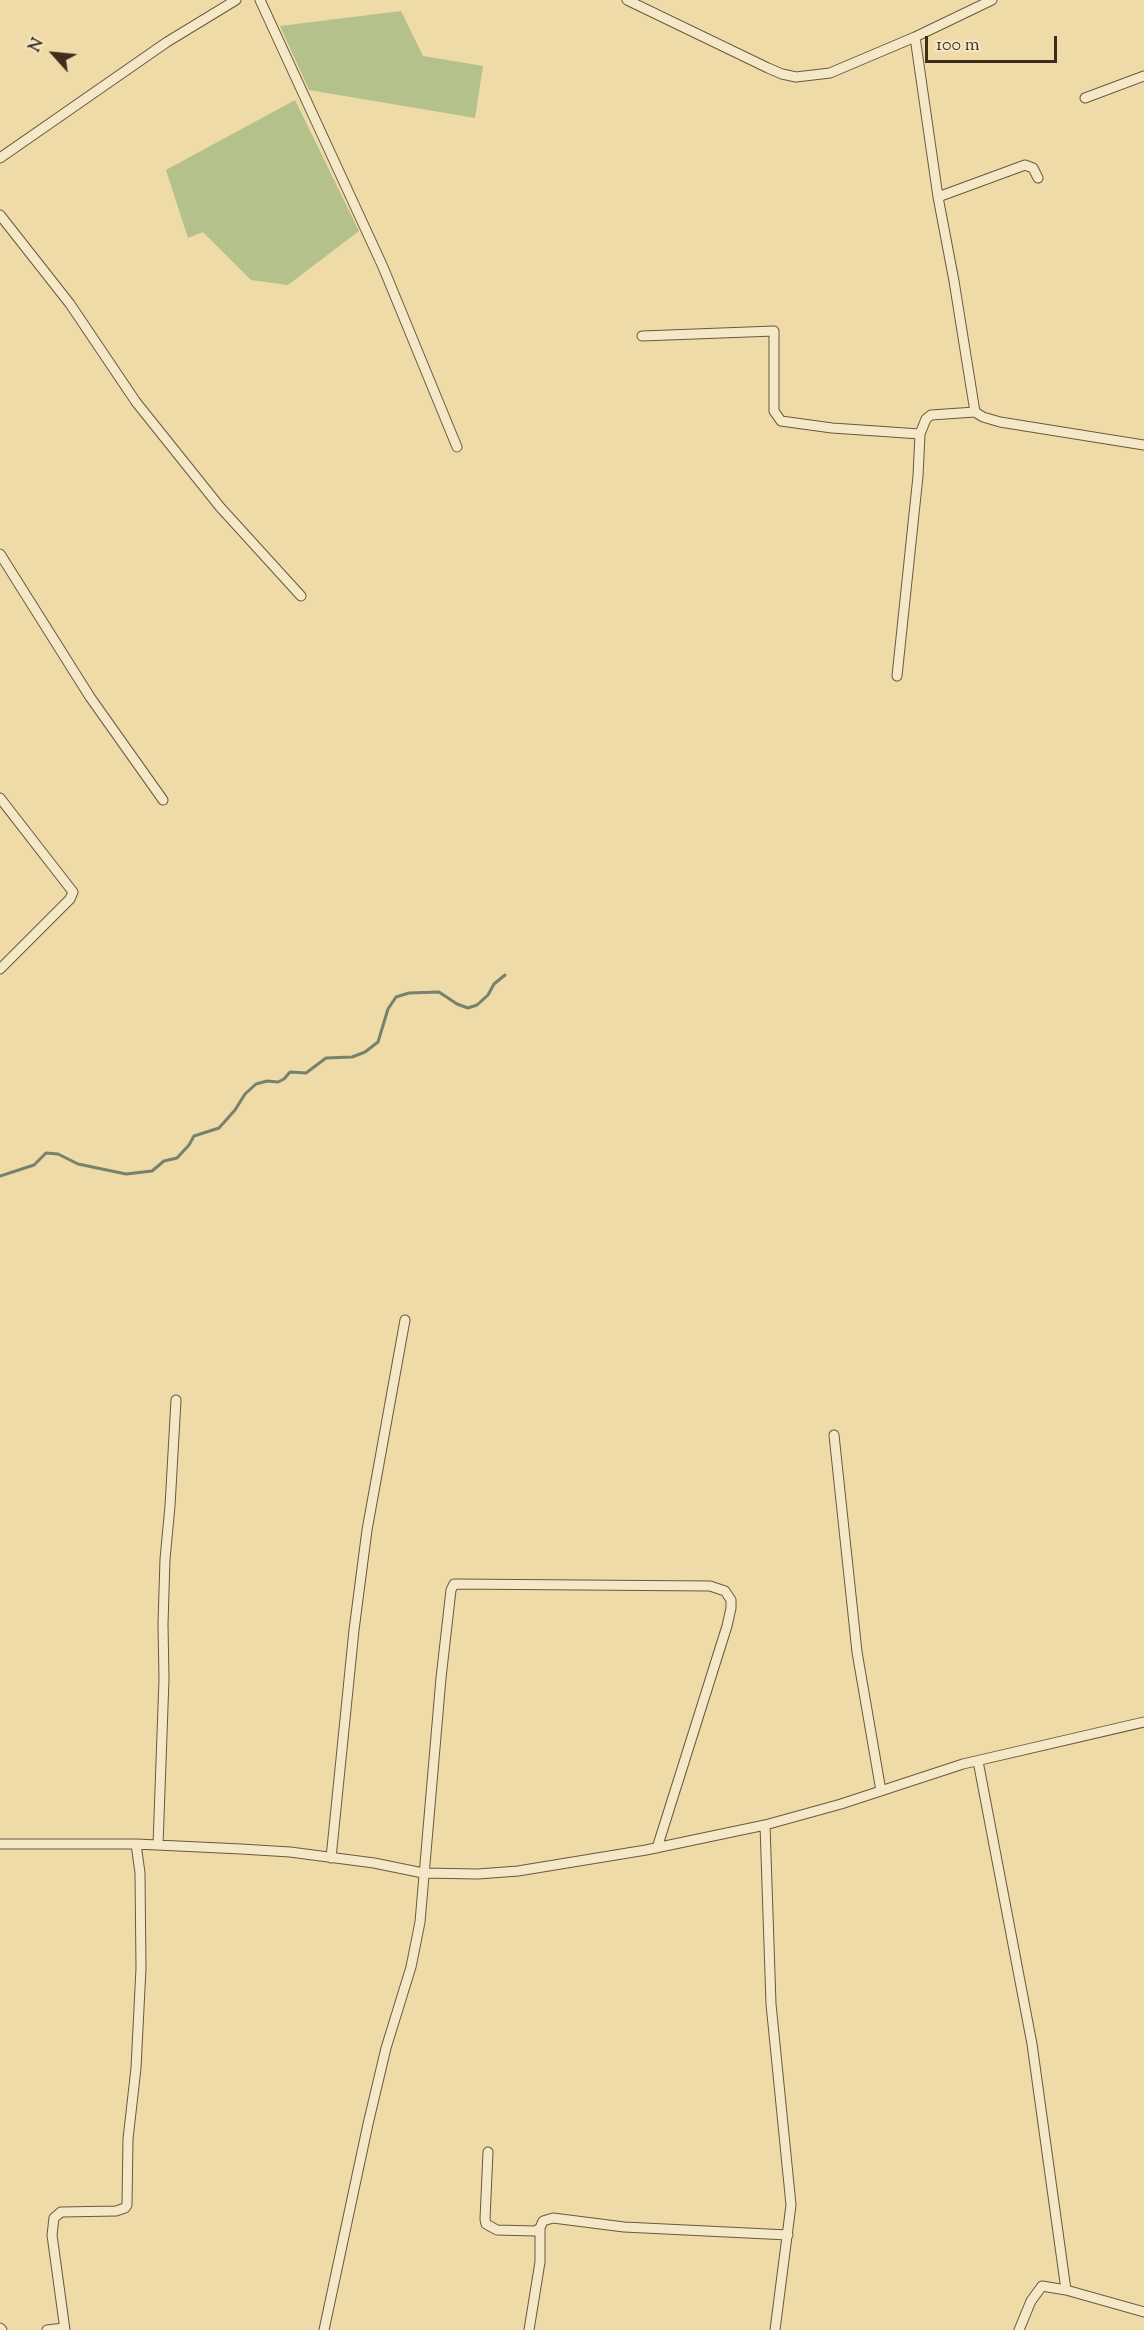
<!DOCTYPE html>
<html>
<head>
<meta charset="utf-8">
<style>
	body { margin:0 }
	#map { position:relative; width:1144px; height:2330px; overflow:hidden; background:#eedba8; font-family:"Sorts Mill Goudy",serif }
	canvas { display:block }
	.north { position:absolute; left:24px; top:24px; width:60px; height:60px; -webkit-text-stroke:4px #f4e8c6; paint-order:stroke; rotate:297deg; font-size:16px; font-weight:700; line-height:24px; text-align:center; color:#3e2c1d }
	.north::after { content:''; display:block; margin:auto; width:21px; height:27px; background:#3e2c1d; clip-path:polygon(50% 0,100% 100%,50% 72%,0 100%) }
	.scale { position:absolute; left:925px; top:36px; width:132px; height:27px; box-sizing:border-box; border:3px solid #3e2c1d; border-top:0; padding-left:8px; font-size:18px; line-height:21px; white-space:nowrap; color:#3e2c1d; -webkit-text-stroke:4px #f4e8c6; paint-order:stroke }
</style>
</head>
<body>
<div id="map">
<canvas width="1144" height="2330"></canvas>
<div class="north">N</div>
<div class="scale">100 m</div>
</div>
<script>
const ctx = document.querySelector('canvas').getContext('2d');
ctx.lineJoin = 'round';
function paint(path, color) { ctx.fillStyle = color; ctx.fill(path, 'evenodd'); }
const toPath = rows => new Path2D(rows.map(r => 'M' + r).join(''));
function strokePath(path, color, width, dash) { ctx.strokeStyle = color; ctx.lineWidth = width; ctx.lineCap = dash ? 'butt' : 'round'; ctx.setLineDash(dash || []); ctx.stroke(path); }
const green = toPath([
	[401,11,423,56,483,66,475,118,309,90,280,26],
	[295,100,359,231,288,285,251,280,203,232,188,238,166,170]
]);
const stream = toPath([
	[0,1176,34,1165,46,1153,58,1154,78,1164,126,1174,152,1171,164,1161,177,1158,189,1145,194,1136,219,1128,235,1110,245,1094,256,1084,267,1081,278,1082,284,1079,290,1072,306,1073,326,1058,352,1057,365,1052,378,1042,388,1009,396,997,409,993,439,992,457,1004,468,1008,477,1005,488,995,494,984,505,975]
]);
const minor = toPath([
	[260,0,383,267,457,447],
	[627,0,768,68,782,74,796,77,830,73,915,37,992,0],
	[915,37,938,197,954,281,975,412],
	[1085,98,1144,76],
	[0,158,167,42,236,0],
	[938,197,1025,165,1033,168,1038,178],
	[0,215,70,304,136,402,220,507,301,596],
	[642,336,774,331,774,411,781,421,832,428,920,434],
	[0,554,90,697,163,800],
	[897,676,918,476,920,434,926,419,931,415,975,412,983,417,1000,422,1144,445],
	[0,798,73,892,70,899,0,969],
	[834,1435,857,1652,881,1791],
	[978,1761,1032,2044,1066,2290],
	[765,1825,771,2004,791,2205,775,2330],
	[0,1844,136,1844,241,1849,290,1852,374,1863,423,1873,478,1874,518,1871,646,1850,765,1825,841,1804,963,1764,1144,1722],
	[158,1845,164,1679,163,1624,165,1559,170,1506,176,1400],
	[331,1858,354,1630,367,1530,405,1320],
	[488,2152,485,2219,486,2224,497,2230,535,2231,540,2228,543,2221,553,2218,624,2227,788,2235],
	[0,2328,2,2330],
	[47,2330,64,2328],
	[65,2330,52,2235,54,2218,61,2212,116,2211,125,2208,127,2205,128,2139,136,2068,141,1968,140,1873,136,1844],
	[324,2330,368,2124,386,2048,411,1967,420,1922,441,1678,451,1590,454,1584,710,1586,725,1591,731,1600,731,1608,727,1626,657,1848],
	[529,2330,540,2262,540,2228],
	[1019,2330,1031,2301,1042,2286,1066,2290,1144,2312]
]);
paint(green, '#b5c18a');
strokePath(stream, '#76826d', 3);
strokePath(minor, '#6a5840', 11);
strokePath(minor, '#f4e8c6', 9);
</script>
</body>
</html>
